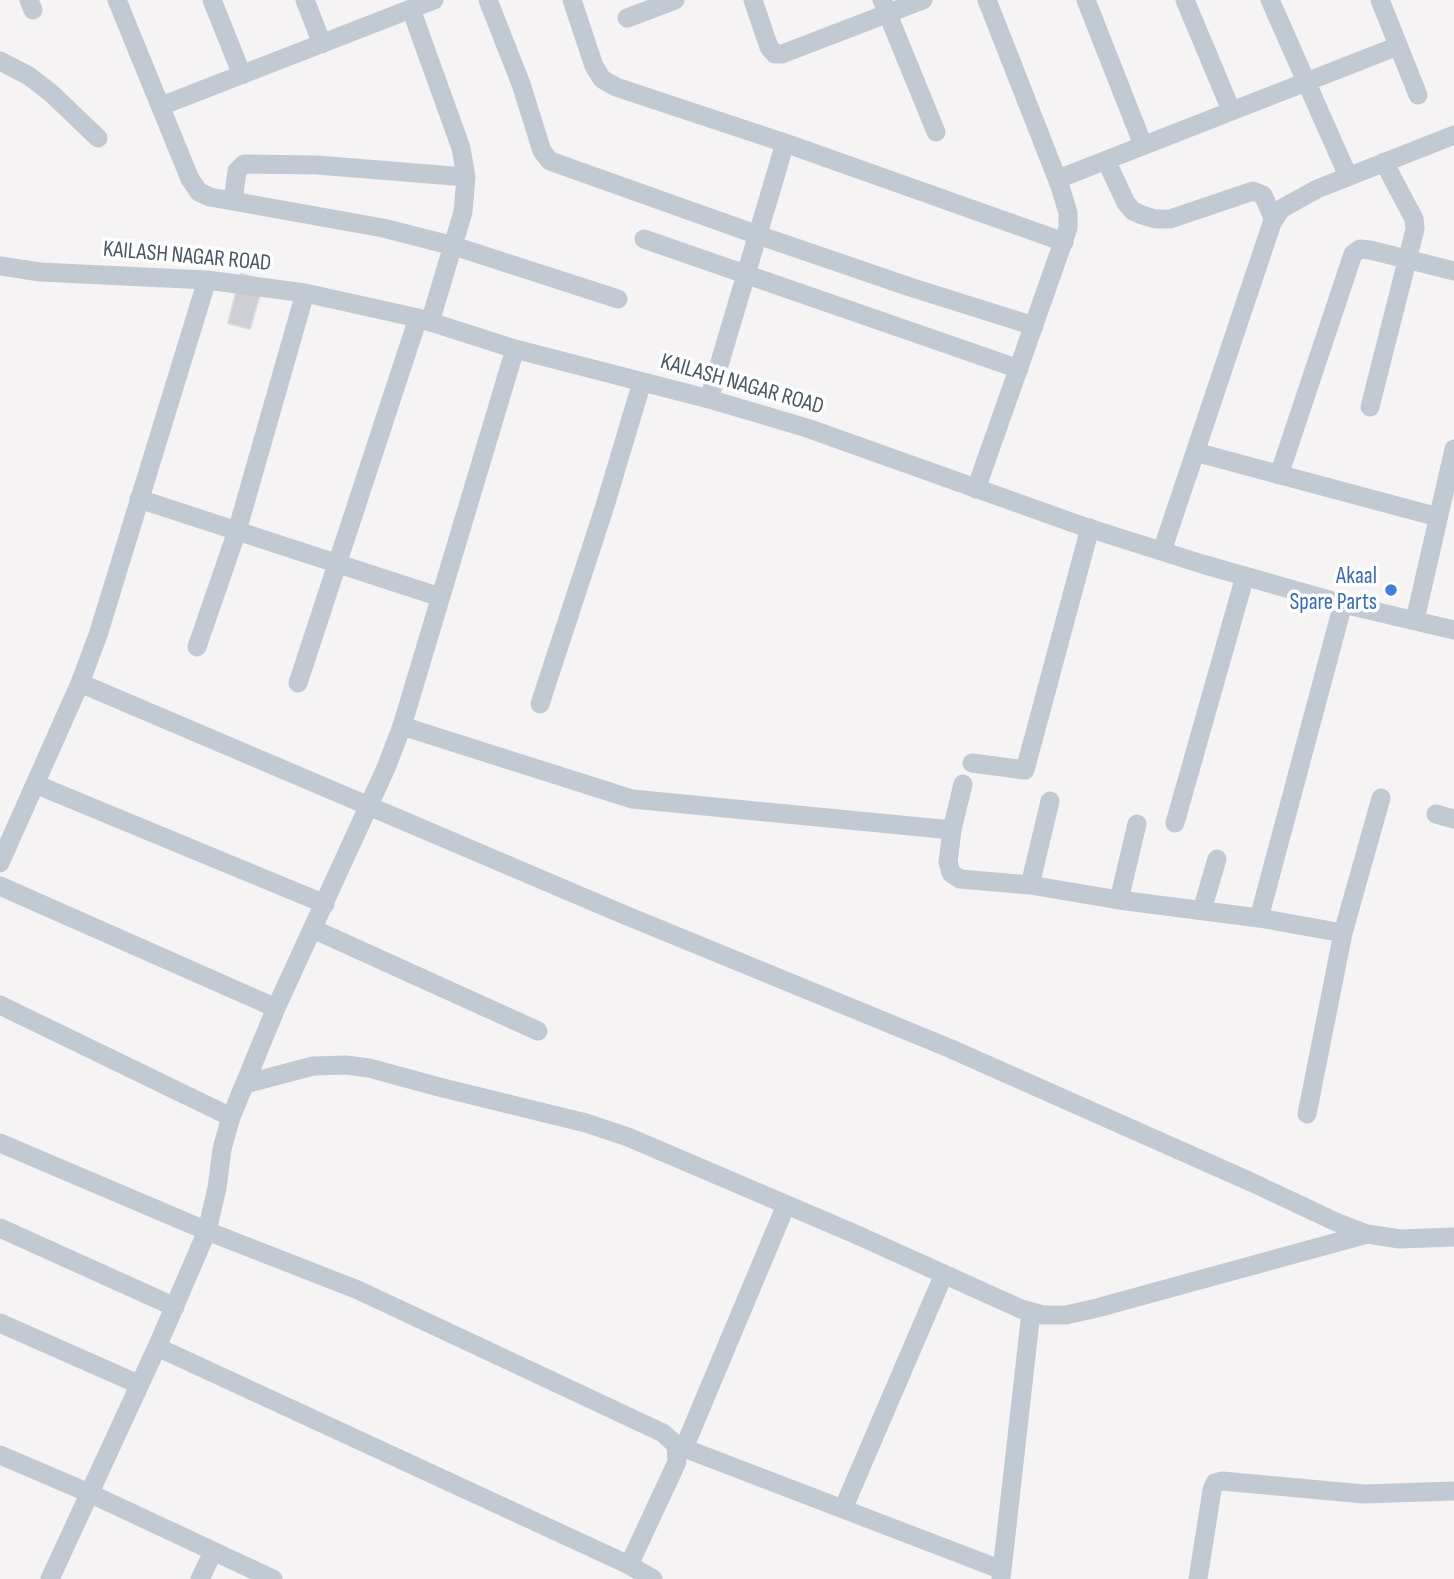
<!DOCTYPE html>
<html>
<head>
<meta charset="utf-8">
<style>
	body { margin:0 }
	canvas { display:block; background:#f5f3f3 }
</style>
</head>
<body>
<canvas width="1454" height="1579"></canvas>
<script>
const ctx = document.querySelector('canvas').getContext('2d');
ctx.lineJoin = 'round';
function paint(path, color) { ctx.fillStyle = color; ctx.fill(path, 'evenodd'); }
const toPath = rows => new Path2D(rows.map(r => 'M' + r).join(''));
function strokePath(path, color, width, dash) { ctx.strokeStyle = color; ctx.lineWidth = width; ctx.lineCap = dash ? 'butt' : 'round'; ctx.setLineDash(dash || []); ctx.stroke(path); }
function label(font, color, halo, rows, align = 'center') {
  ctx.font = font + ' "Sofia Sans Condensed",sans-serif'; ctx.lineWidth = 7; ctx.setLineDash([]); ctx.textBaseline = 'middle'; ctx.strokeStyle = halo; ctx.fillStyle = color; for (const [text, x, y, turn = 0] of rows) {
    ctx.save(); ctx.translate(x, y); ctx.rotate((+turn || 0) * Math.PI / 180); ctx.textAlign = isNaN(turn) ? turn : align; if (halo) ctx.strokeText(text, 0, 0); ctx.fillText(text, 0, 0); ctx.restore();
  }
}
const building = toPath([
	[241,274,264,280,250,329,228,323,241,274]
]);
const minor = toPath([
	[29,0,33,10],
	[117,0,190,179,199,192,210,197,383,228,454,246,618,299],
	[212,0,242,75],
	[305,0,322,44],
	[488,0,521,84,542,151,550,161,758,235,910,287,1034,326],
	[572,0,594,66,602,79,616,87,785,143],
	[753,0,769,47,775,54,782,54,923,0],
	[882,0,936,132],
	[1086,0,1143,145],
	[1185,0,1231,110],
	[1270,0,1348,176],
	[1380,0,1418,95],
	[411,9,461,148,466,177,463,212,430,322],
	[627,18,675,0],
	[0,61,29,76,51,93,98,138],
	[161,106,434,0],
	[1106,160,1126,203,1133,211,1142,215,1155,219,1170,219,1253,191,1263,195,1274,220],
	[1058,179,1398,46],
	[233,201,237,171,244,164,317,165,466,177],
	[644,239,1019,369],
	[0,266,40,272,207,280,305,293,418,318,515,349,709,399,807,428,1082,526,1202,564,1343,604,1454,630],
	[709,399,785,143,1064,242],
	[1370,407,1415,229,1414,219,1384,162],
	[1195,452,1438,517],
	[1279,475,1353,254,1360,249,1370,250,1454,271],
	[976,489,1068,228,1068,213,1060,186,987,0],
	[139,499,440,597],
	[1162,551,1272,223,1281,209,1317,189,1454,135],
	[1415,620,1454,449],
	[197,647,237,531,305,293],
	[80,683,620,913,949,1048,1251,1182,1336,1222,1367,1234,1400,1239,1454,1237],
	[298,683,418,318],
	[540,704,604,509,642,382],
	[402,726,632,799,952,830],
	[972,763,1025,770,1090,528],
	[35,784,325,904],
	[963,784,952,830,948,862,951,873,960,879,1030,885,1119,900,1259,918,1343,933],
	[1436,814,1454,819],
	[1175,823,1245,576],
	[0,863,80,683,98,635,207,280],
	[1030,885,1050,801],
	[0,886,276,1008],
	[1119,900,1137,824],
	[1202,910,1217,859],
	[1259,918,1343,604],
	[313,929,538,1031],
	[0,1005,231,1117],
	[245,1084,313,1066,346,1065,369,1068,439,1087,586,1123,628,1137,855,1234,1021,1309,1043,1315,1066,1315,1097,1308,1367,1234],
	[1307,1114,1343,933,1381,798],
	[0,1143,207,1231,358,1290,663,1433,676,1445,677,1462,629,1565],
	[0,1228,175,1307],
	[0,1323,138,1384],
	[157,1347,629,1565,653,1579],
	[676,1445,1002,1570],
	[684,1448,786,1205],
	[0,1455,89,1493,273,1579],
	[843,1509,944,1274],
	[50,1579,157,1347,207,1231,217,1188,222,1149,231,1117,276,1008,386,768,402,726,515,349],
	[200,1579,213,1552],
	[1001,1579,1031,1312],
	[1198,1579,1212,1490,1215,1483,1222,1481,1364,1494,1454,1491]
]);
const markers = [
	[1391,590,7,"#3f7fe0"]
];
const streetNames = [
	["KAILASH NAGAR ROAD",187,257,5],
	["KAILASH NAGAR ROAD",742,385,16]
];
const shopNames = [
	["Akaal",1377,577],
	["Spare Parts",1377,603]
];
paint(building, '#cdcfd5');
strokePath(building, '#d7d9de', 2);
strokePath(minor, '#c1cad2', 19);
for (const [x, y, r, color] of markers) { const dot = new Path2D(); dot.arc(x, y, r, 0, 2 * Math.PI); ctx.fillStyle = color; ctx.fill(dot); strokePath(dot, '#fff', 2.5); }
label('23px', '#4a5661', '#fff', streetNames);
label('23px', '#366cbe', '#fff', shopNames, 'right');
</script>
</body>
</html>
